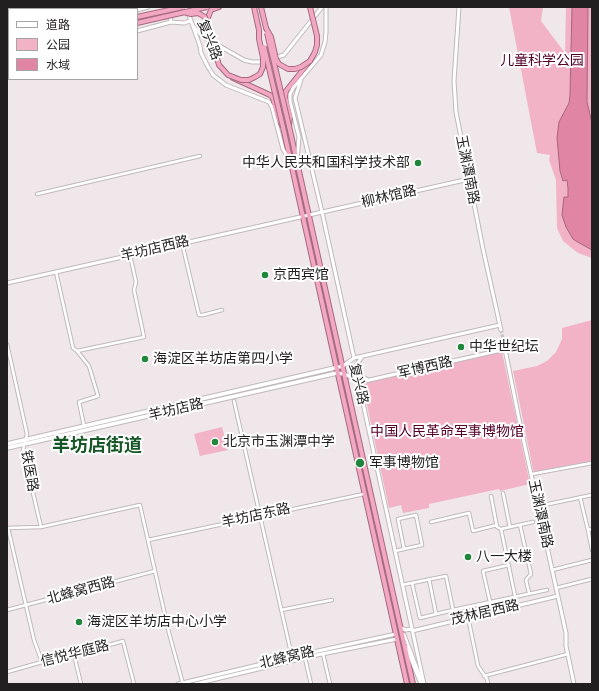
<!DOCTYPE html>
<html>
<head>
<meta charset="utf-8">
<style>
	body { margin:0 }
	#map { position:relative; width:599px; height:691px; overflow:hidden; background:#efe7e9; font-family:"Space Grotesk","Noto Sans SC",sans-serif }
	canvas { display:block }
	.frame { position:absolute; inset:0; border:8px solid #211f20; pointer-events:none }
	.legend { position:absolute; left:8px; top:8px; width:130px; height:72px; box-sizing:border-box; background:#fff; border:1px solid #a6a5a6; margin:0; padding:5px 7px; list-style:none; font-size:12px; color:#211f20 }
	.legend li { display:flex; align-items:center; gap:8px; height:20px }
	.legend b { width:20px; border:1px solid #a6a5a6 }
</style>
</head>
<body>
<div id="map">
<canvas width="599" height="691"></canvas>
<div class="frame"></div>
<ul class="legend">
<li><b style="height:5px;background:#fff"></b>道路</li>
<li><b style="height:11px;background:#f2b3c7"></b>公园</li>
<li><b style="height:11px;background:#e185a5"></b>水域</li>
</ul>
</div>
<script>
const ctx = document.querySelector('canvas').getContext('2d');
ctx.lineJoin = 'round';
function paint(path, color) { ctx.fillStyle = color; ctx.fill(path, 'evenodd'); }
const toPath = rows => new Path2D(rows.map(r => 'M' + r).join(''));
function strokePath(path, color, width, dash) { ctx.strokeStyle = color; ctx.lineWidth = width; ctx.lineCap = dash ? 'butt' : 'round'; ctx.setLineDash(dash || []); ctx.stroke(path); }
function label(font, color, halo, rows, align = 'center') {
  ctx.font = font + ' "Space Grotesk","Noto Sans SC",sans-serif'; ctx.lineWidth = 4; ctx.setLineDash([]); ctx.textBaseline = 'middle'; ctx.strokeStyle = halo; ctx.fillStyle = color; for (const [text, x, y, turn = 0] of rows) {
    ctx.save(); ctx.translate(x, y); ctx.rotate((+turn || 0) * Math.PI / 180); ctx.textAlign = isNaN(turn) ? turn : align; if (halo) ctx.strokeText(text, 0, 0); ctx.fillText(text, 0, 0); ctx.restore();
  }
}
const green = toPath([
	[509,7,543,7,541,21,565,53,566,7,592,7,592,258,578,253,563,241,557,228,556,180,549,160,550,155,537,153],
	[592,320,592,461,534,474,513,371,537,366,547,361,556,352,562,339,562,328],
	[502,352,530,484,500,491,499,489,429,504,429,508,403,513,401,505,389,508,362,382],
	[222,427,228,450,200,456,194,434]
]);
const water = toPath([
	[572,7,588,7,587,102,592,123,592,250,576,241,573,239,566,227,562,215,564,197,568,197,568,188,567,180,563,181,560,171,557,138,559,122,569,103,570,95,572,7]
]);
const tertiaryTunnel = toPath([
	[501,330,504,344]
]);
const minor = toPath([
	[37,194,200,156],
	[182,243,199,315,203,315,222,310],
	[56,272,73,348,77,351],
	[7,344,27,434,23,450,41,527],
	[234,401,292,657],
	[84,426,79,402,98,396,89,366,77,351,144,337,134,290,136,282,130,255],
	[532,474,592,463],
	[503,493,510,527],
	[491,496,497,527,501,529],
	[580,497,588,530,592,529],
	[539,506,592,495],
	[431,522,469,513,473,531,497,525],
	[520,525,531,574,526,580,529,593],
	[7,528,41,527,140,505,169,633,183,684],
	[8,528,34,640,42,662],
	[588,530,592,550],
	[148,540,364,494],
	[395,551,422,545,416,515,398,519,404,549],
	[552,570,592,560],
	[429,579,436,614],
	[412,583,420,618,453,610],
	[402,585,446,576,453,610,547,590],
	[556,588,592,579],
	[515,596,501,529,533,522],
	[490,602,483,571,509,565],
	[7,610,155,571],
	[281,610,332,600],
	[468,617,478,666,487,679,488,684],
	[404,634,423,684],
	[323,654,330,684],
	[74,655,81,684],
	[305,658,311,684],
	[7,672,42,662,74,655,123,641,134,684],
	[484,676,568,654]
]);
const tertiary = toPath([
	[168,7,171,22],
	[186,7,200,46,201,53,207,65,213,75,226,85,269,102,272,107,283,149,289,159],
	[459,7,454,81,456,112,483,249,501,330],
	[137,10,148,7],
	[193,26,202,36,244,60,252,62,259,62,284,55,322,7],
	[137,31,171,22,184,23,190,21],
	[7,41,9,40],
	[7,60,9,59],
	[301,80,295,98,322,212,354,358],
	[297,160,299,137,290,101,290,94,293,88,321,55,325,42,326,32,326,7],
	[7,283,469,179],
	[504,344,520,424,566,633,566,646,574,684],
	[362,357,357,364,358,372,359,375,368,380],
	[343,366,354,358,500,325],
	[344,374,358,380,365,381,506,349],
	[358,380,424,684],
	[402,628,405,630,412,629],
	[412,631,558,596],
	[406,647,421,684],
	[178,684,304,654,396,634],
	[195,684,317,655,397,639]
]);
const secondary = toPath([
	[7,444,343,366],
	[7,448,337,373,344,374]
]);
const trunk = toPath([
	[254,7,259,30],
	[261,7,266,28],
	[207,20,211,10,219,7],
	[7,48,9,48],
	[7,54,9,54],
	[310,61,286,91,285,97,290,116,289,126,413,684],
	[233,78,270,95,273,98,278,118,283,127,407,684]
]);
const trunkBridge = toPath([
	[184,12,191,14,198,13,205,17,219,65,228,75,241,80,249,80,255,77,260,74,263,67,263,58,259,39,259,30],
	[137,17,183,7],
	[137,23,207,7],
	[266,28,271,37,276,59,279,64,288,69,295,69,301,67,310,61,315,52,317,45,317,36,310,7],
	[267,33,289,126],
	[264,47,283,127]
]);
const markers = [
	[418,163,4,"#1f863c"],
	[265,275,4,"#1f863c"],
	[461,347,4,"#1f863c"],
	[145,359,4,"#1f863c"],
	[215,442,4,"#1f863c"],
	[360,463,5,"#1f863c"],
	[468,557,4,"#1f863c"],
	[79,622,4,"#1f863c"]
];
const streetNames = [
	["复兴路",209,40,68],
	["玉渊潭南路",467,170,79],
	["柳林馆路",389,197,-13],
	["羊坊店西路",155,249,-13],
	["军博西路",425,368,-13],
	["复兴路",358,384,77],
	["羊坊店路",176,410,-13],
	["铁医路",29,471,80],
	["玉渊潭南路",540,514,78],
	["羊坊店东路",256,516,-12],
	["北蜂窝西路",81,591,-15],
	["茂林居西路",485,613,-13],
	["信悦华庭路",75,654,-14],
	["北蜂窝路",287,658,-13]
];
const parkNames = [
	["儿童科学公园",542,61],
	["中国人民革命军事博物馆",447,432]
];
const poiNames = [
	["中华人民共和国科学技术部",410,163,"right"],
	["京西宾馆",273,275],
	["中华世纪坛",469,347],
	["海淀区羊坊店第四小学",153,359],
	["北京市玉渊潭中学",223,442],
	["军事博物馆",369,463],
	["八一大楼",476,557],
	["海淀区羊坊店中心小学",87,622]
];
const districtNames = [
	["羊坊店街道",97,446]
];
paint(green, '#f2b3c7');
paint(water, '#e185a5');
strokePath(water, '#a7667d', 1);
strokePath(tertiaryTunnel, '#c6bfc1', 3, [3, 1.5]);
strokePath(minor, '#c0b9bb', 4.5);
strokePath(tertiary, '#c0b9bb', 5);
strokePath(secondary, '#c0b9bb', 5.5);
strokePath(trunk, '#a66a7f', 6);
strokePath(minor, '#fff', 2.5);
strokePath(tertiary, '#fff', 3);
strokePath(secondary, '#fff', 3.5);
strokePath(trunk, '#f2a8c2', 4);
strokePath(trunkBridge, '#a66a7f', 6, []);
strokePath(trunkBridge, '#f2a8c2', 4);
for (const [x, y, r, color] of markers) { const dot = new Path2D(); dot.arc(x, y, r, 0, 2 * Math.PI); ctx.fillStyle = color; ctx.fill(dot); strokePath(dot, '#fff', 1.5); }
label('14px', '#211f20', '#fff', streetNames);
label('14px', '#53002a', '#fff', parkNames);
label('14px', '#211f20', '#fff', poiNames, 'left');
label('bold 18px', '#175627', '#fff', districtNames);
</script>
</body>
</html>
